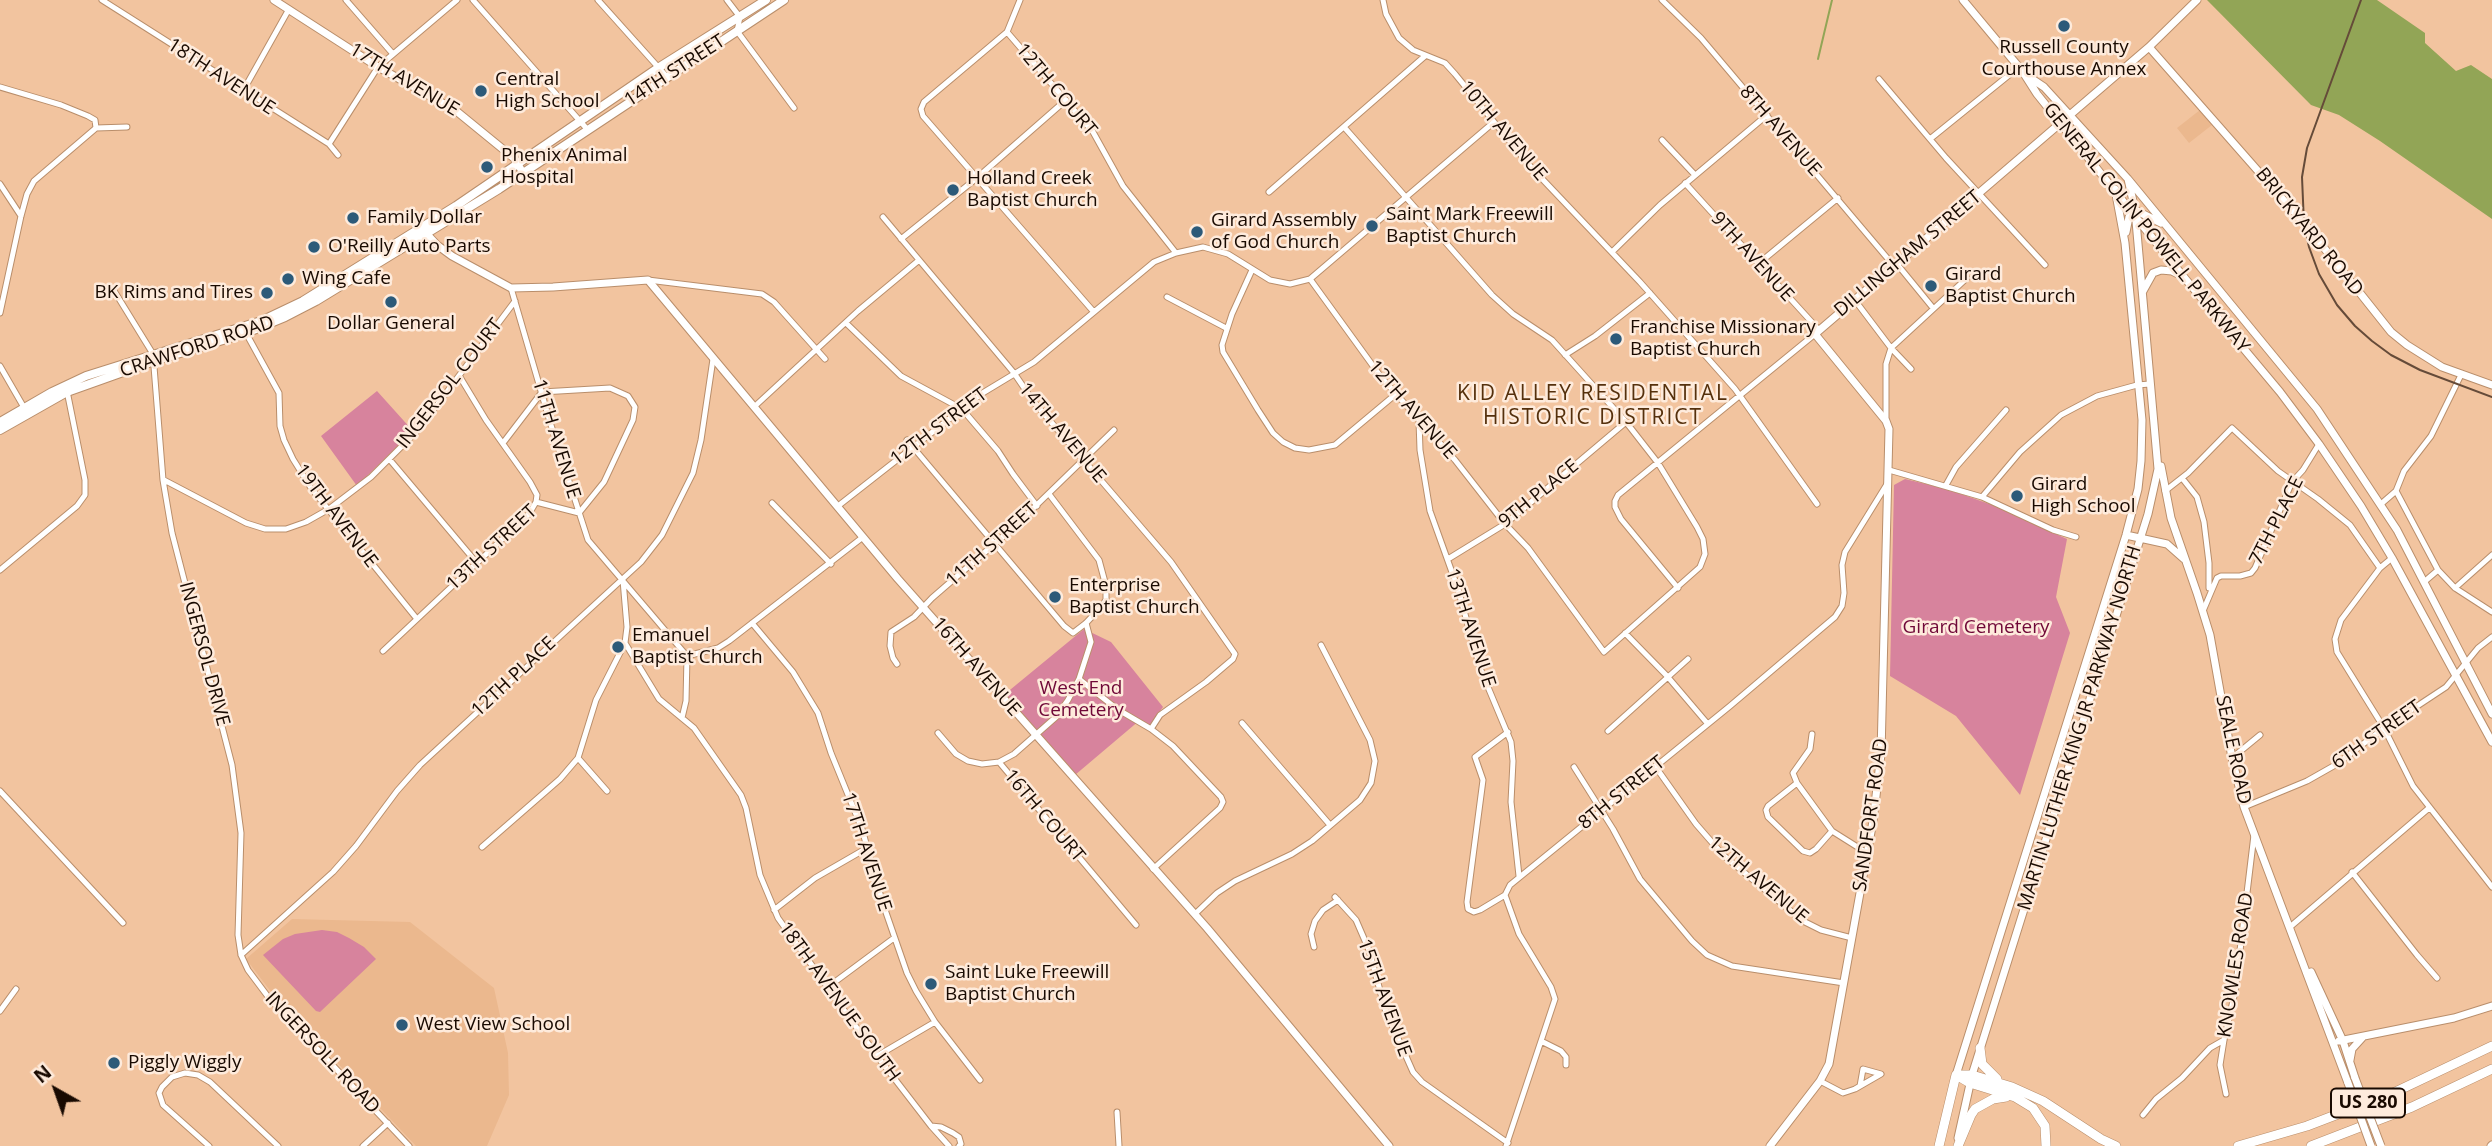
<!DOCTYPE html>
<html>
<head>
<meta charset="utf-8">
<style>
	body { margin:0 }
	#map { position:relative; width:2492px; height:1146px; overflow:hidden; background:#f2c49f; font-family:"Open Sans",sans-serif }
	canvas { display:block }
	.north { position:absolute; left:21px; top:1055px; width:70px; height:70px; -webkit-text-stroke:5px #feebdc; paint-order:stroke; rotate:320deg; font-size:19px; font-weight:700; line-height:28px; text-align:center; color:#190a01 }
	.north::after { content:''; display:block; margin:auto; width:24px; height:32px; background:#190a01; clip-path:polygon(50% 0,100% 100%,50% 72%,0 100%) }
</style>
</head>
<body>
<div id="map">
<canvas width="2492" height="1146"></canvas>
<div class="north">N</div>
</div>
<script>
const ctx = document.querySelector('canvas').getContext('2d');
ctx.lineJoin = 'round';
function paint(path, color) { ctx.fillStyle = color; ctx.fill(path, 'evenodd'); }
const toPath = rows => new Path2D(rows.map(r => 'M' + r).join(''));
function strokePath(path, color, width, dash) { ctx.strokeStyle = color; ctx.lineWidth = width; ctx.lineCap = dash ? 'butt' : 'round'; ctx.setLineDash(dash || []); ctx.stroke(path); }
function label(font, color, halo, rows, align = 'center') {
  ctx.font = font + ' "Open Sans",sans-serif'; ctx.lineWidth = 5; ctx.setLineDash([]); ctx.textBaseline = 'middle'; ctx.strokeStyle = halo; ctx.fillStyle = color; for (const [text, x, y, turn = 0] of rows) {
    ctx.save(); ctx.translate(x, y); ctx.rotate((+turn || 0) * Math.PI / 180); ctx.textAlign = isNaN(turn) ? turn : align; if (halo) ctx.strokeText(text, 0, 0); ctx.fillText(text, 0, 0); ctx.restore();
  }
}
const built = toPath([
	[2200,110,2212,125,2189,143,2177,128],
	[292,919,410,922,494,988,508,1053,509,1095,487,1146,416,1146,275,997,246,959]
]);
const green = toPath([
	[377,391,413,431,357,486,321,436],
	[1905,479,1947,489,1995,506,2067,539,2056,597,2070,633,2020,795,1956,716,1890,676,1894,485],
	[1084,629,1111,642,1163,707,1150,725,1140,720,1075,775,1005,694],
	[322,930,337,932,349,938,364,947,376,959,320,1012,316,1011,263,955,283,939,295,934]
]);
const water = toPath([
	[2207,0,2377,0,2425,33,2425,43,2456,71,2471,65,2492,79,2492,219,2380,141,2339,115,2311,105]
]);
const stream = toPath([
	[1818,59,1832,0]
]);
const street = toPath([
	[102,0,329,144,338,155],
	[346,0,393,54],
	[473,0,587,129],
	[598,0,667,77],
	[727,0,740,17,737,31,794,108],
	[1020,0,1007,32,924,102,921,109,923,116,1093,311],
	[1383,0,1386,14,1399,38,1413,50,1445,63,1455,74,1529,165,1640,282,1735,389,1817,504],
	[1662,0,1701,38,1894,266],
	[1007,32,1093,132,1123,186,1176,253],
	[1879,79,1946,158,2045,265],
	[0,87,61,105,88,116,95,120,96,128],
	[243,91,289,9],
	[1930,139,2019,67],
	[1662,140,1695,175],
	[329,144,378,67,457,0],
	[1685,183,1819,330],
	[0,184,21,216],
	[1269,192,1425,56],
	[883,217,1014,373,1033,401,1171,562,1235,654,1233,659,1206,682,1160,715,1151,729],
	[901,239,978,177,1066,100],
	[1612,252,1660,205,1767,115],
	[1758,264,1838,198],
	[1897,264,1933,308],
	[1252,270,1232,314,1222,345,1223,352,1258,410,1273,433,1283,442,1295,448,1309,450,1335,445,1396,394],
	[1310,279,1381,377,1455,460,1505,524,1528,548,1604,652,1700,567,1705,554,1703,539,1697,527,1658,463,1626,422,1552,340,1513,314,1492,295,1344,127],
	[648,280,762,294,774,302,825,359],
	[511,288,550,422,588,540,687,656],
	[113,289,153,354,163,480,172,533,232,765,241,833,238,935,241,955,248,970,269,998,409,1146],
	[1167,297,1226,328],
	[1854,299,1891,348,1911,369],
	[0,313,21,216,27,194,34,181,96,128,127,127],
	[846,323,901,376,962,409,998,451,1013,474,1037,506],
	[246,333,279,393,280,426,284,440,293,459,311,488,417,619],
	[1565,355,1595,336,1650,293],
	[0,366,26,411],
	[460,377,486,420,530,482,537,495,536,502],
	[754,407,858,311,918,261],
	[1419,421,1420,450,1430,511,1458,589,1480,668,1511,742,1513,761,1511,802,1519,876],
	[1886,421,1886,364,1891,348,1967,278],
	[907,440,1064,626,1073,633,1086,623,1103,605,1106,599,1106,586,1099,560,1049,494],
	[503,443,542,392,610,388,628,396,635,407,633,420,604,482,579,513],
	[390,460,476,562],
	[1889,470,1982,497,2053,530,2076,537],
	[2182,478,2197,497,2204,522,2209,563,2209,588],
	[164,480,246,523,265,529,286,529,306,522,329,509,371,477,419,429,515,301],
	[1946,485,1956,467,2006,410],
	[2165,491,2188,473,2232,428,2278,471,2318,499,2350,525,2380,568],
	[2396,491,2438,570,2455,588,2492,612],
	[1982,497,2020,452,2061,415,2097,396,2137,385,2150,384],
	[536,502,579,513],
	[772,503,831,564],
	[2381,504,2396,491,2404,471,2431,436,2461,375],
	[838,506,981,394,1034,362,1154,262,1176,253,1203,247,1228,254,1270,280,1290,284,1310,279,1494,122],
	[2392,558,2380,568,2341,620,2335,639,2337,652,2384,728,2413,786,2492,887],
	[1448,559,1505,524,1626,422],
	[0,570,77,506,85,495,85,480,67,391],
	[623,580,627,627,625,643,659,699,694,728,741,795,746,808,760,875,778,918,877,1056,931,1126],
	[2424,582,2438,570],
	[1678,588,1621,519,1615,507,1615,501,1618,495,1815,334],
	[2455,588,2492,555],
	[2203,611,2217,578,2221,576,2240,576,2251,573,2255,568,2292,482,2303,470,2319,444],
	[752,623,793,672,818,713,831,753,862,829,882,901,907,973,916,991,935,1022,980,1080],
	[1625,633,1667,676,1707,723],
	[383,651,529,514,536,502],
	[687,656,718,648,729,641,863,537],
	[897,664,893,658,890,646,891,632,914,617,932,598,1014,527,1114,430],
	[1079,679,1117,709,1151,729,1173,746,1221,797,1223,802,1220,808,1153,869],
	[682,718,686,701,687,656],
	[1242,723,1330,825],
	[1608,731,1688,659],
	[938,733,956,754,968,761,982,764,999,762,1014,754,1056,717,1068,700,1079,679,1091,642,1086,623],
	[1812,734,1810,749,1793,773,1797,783,1832,831,1867,853],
	[578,758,607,791],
	[2232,758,2260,735],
	[999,762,1136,925],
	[1655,766,1696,824,1723,855,1803,921,1821,930,1852,938],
	[1574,767,1613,829,1640,879,1692,941,1707,955,1732,966,1844,983],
	[1797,783,1768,806,1766,810,1768,817,1803,851,1810,853,1816,849,1832,831],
	[0,791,123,923],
	[2244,807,2307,781,2337,764,2384,728,2446,687,2478,648,2492,637],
	[482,847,560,779,578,758,596,700,625,643],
	[2352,872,2417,955,2437,978],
	[1505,895,1480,910,1474,912,1468,909,1467,902,1483,780,1475,757,1508,732],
	[1335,897,1356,920,1369,950,1385,1009,1413,1072,1422,1082,1508,1143],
	[774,910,815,878,867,848],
	[1195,914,1217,893,1235,881,1292,854,1312,841,1360,800,1371,783,1375,761,1370,740,1321,645],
	[2290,927,2429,808],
	[1314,947,1311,934,1315,921,1323,910,1338,900],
	[241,955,333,872,356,846,397,791,420,765,641,562,662,535,693,473,701,440,713,359],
	[828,987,894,938],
	[0,1011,16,989],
	[1541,1041,1561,1051,1566,1057,1566,1065],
	[877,1056,935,1022],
	[1820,1081,1843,1093,1855,1089,1881,1074,1863,1069,1860,1086],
	[2226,1094,2220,1065,2224,1040,2235,992,2254,835],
	[1117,1112,1119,1146],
	[2143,1115,2156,1099,2182,1078,2210,1048,2224,1040],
	[209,1146,163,1105,159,1093,162,1087,172,1077,185,1073,198,1075,210,1082,278,1146],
	[363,1146,388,1123],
	[949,1146,931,1126,941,1127,953,1133,959,1137,961,1144,959,1146],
	[1506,1146,1555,999,1551,987,1519,934,1505,895,1510,885,1730,706,1835,617,1842,606,1844,593,1842,565,1845,552,1887,484]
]);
const secondary = toPath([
	[274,0,378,67,455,110,515,159,523,173],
	[1963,0,2023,72,2037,94,2183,276,2280,392,2319,444,2361,506,2392,558,2492,742],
	[2149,47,2309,229,2391,332,2407,345,2442,367,2492,385],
	[2026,75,2044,87,2128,179,2317,409,2397,530,2492,714],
	[424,231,437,245,452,256,511,288,553,287,648,280,898,579,1207,928,1389,1146],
	[2126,232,2129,217,2135,210,2161,223],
	[2143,291,2153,273,2161,270,2172,271,2178,274],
	[2161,466,2171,518,2197,593,2210,635,2232,758,2244,807,2348,1083],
	[2126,535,2167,544,2184,559],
	[2311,972,2343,1041,2355,1078],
	[2339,1041,2454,1018,2492,1006],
	[2350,1060,2352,1049,2362,1038],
	[1956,1075,2126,535,2138,489,2141,461,2142,420,2125,243,2115,189],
	[1958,1138,1972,1075,2148,514,2158,469,2135,210,2128,179],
	[1770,1146,1820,1081,1829,1064,1873,821,1881,754,1889,429,1886,421,1815,334,2149,47,2197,0],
	[2491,1146,2492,1145]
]);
const primary = toPath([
	[0,422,52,392,86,376,261,321,303,301,456,206,658,68,766,0],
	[0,430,67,392,154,361,246,333,285,317,316,301,499,189,784,0]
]);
const highway = toPath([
	[1980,1048,1982,1064,1997,1079],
	[1956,1075,1972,1075,2012,1087,2043,1101,2101,1139,2116,1146],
	[1958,1076,1970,1083,2015,1097,2033,1108,2045,1126,2046,1146],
	[1939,1146,1956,1075],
	[1958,1146,1971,1115,1975,1109,1993,1099,2006,1097],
	[2238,1146,2307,1126,2393,1093,2492,1046],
	[2311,1146,2412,1107,2492,1069]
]);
const rail = toPath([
	[2361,0,2307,148,2302,177,2304,224,2309,247,2319,274,2337,305,2355,326,2372,341,2391,355,2420,370,2492,397]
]);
const secondaryBridge = toPath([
	[2355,1078,2381,1146],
	[2348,1083,2371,1146]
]);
const markers = [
	[2064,26,7,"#2c5a79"],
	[481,91,7,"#2c5a79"],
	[487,167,7,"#2c5a79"],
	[953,190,7,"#2c5a79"],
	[353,218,7,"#2c5a79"],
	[1372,226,7,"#2c5a79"],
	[1197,232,7,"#2c5a79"],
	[314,247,7,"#2c5a79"],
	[288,279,7,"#2c5a79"],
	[1931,286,7,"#2c5a79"],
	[267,293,7,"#2c5a79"],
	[391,302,7,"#2c5a79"],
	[1616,339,7,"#2c5a79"],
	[2017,496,7,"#2c5a79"],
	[1055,597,7,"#2c5a79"],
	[618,647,7,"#2c5a79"],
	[931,984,7,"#2c5a79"],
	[402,1025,7,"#2c5a79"],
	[114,1063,7,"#2c5a79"]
];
const shields = [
	[2368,1103,74]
];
const shieldNames = [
	["US 280",2368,1103]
];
const poiNames = [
	["Russell County",2064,48,"center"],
	["Courthouse Annex",2064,70,"center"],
	["Central",495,80],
	["High School",495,102],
	["Phenix Animal",501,156],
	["Hospital",501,178],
	["Holland Creek",967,179],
	["Baptist Church",967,201],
	["Saint Mark Freewill",1386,215],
	["Baptist Church",1386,237],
	["Family Dollar",367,218],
	["Girard Assembly",1211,221],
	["of God Church",1211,243],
	["O'Reilly Auto Parts",328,247],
	["Girard",1945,275],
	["Baptist Church",1945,297],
	["Wing Cafe",302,279],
	["BK Rims and Tires",253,293,"right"],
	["Dollar General",391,324,"center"],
	["Franchise Missionary",1630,328],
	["Baptist Church",1630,350],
	["Girard",2031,485],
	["High School",2031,507],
	["Enterprise",1069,586],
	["Baptist Church",1069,608],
	["Emanuel",632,636],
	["Baptist Church",632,658],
	["Saint Luke Freewill",945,973],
	["Baptist Church",945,995],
	["West View School",416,1025],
	["Piggly Wiggly",128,1063]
];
const streetNames = [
	["14TH STREET",675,71,-33],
	["18TH AVENUE",221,77,33],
	["17TH AVENUE",404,80,31],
	["12TH COURT",1056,90,50],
	["10TH AVENUE",1503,131,50],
	["8TH AVENUE",1780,131,49],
	["GENERAL COLIN POWELL PARKWAY",2146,228,51],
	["BRICKYARD ROAD",2309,232,51],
	["DILLINGHAM STREET",1908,254,-40],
	["9TH AVENUE",1752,257,48],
	["CRAWFORD ROAD",197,347,-18],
	["INGERSOL COURT",450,384,-52],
	["12TH AVENUE",1412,410,49],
	["12TH STREET",939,427,-37],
	["14TH AVENUE",1062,433,50],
	["11TH AVENUE",556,439,73],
	["9TH PLACE",1539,494,-39],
	["19TH AVENUE",336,516,53],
	["7TH PLACE",2277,521,-63],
	["11TH STREET",992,545,-42],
	["13TH STREET",492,548,-43],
	["13TH AVENUE",1470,628,72],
	["INGERSOL DRIVE",204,654,75],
	["16TH AVENUE",976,667,49],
	["12TH PLACE",514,677,-43],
	["MARTIN LUTHER KING JR PARKWAY NORTH",2080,728,-73],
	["6TH STREET",2377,735,-35],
	["SEALE ROAD",2233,750,78],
	["8TH STREET",1622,793,-39],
	["SANDFORT ROAD",1871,815,-82],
	["16TH COURT",1044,816,50],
	["17TH AVENUE",866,852,72],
	["12TH AVENUE",1758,880,40],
	["KNOWLES ROAD",2236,965,-81],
	["15TH AVENUE",1384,998,70],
	["18TH AVENUE SOUTH",839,1002,54],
	["INGERSOLL ROAD",322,1053,47]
];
const parkNames = [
	["Girard Cemetery",1976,628],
	["West End",1081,689],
	["Cemetery",1081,711]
];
const neighbourhoodNames = [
	["KID ALLEY RESIDENTIAL",1593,394],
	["HISTORIC DISTRICT",1593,418]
];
paint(built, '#ebb88e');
paint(green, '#d7839d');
paint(water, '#92a556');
strokePath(stream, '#92a556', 2);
strokePath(street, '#b98e6b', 7);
strokePath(secondary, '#b98e6b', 9);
strokePath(primary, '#b98e6b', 10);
strokePath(highway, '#b98e6b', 10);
strokePath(street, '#fff', 5);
strokePath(secondary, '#fff', 7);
strokePath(primary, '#fff', 8);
strokePath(highway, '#fff', 9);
strokePath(rail, '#654b39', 2);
strokePath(secondaryBridge, '#b98e6b', 9, []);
strokePath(secondaryBridge, '#fff', 7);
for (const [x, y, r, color] of markers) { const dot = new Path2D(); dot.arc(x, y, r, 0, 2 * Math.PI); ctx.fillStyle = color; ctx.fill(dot); strokePath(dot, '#feebdc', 2.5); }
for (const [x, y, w] of shields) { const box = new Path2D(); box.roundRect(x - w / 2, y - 14.5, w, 29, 5); ctx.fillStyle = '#feebdc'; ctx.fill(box); strokePath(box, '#190a01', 2); }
label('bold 18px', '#190a01', null, shieldNames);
label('19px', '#190a01', '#feebdc', poiNames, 'left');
label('19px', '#190a01', '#feebdc', streetNames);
label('19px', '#700838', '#feebdc', parkNames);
ctx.letterSpacing = '2px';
label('21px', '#55300c', '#feebdc', neighbourhoodNames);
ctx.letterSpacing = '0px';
</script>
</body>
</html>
